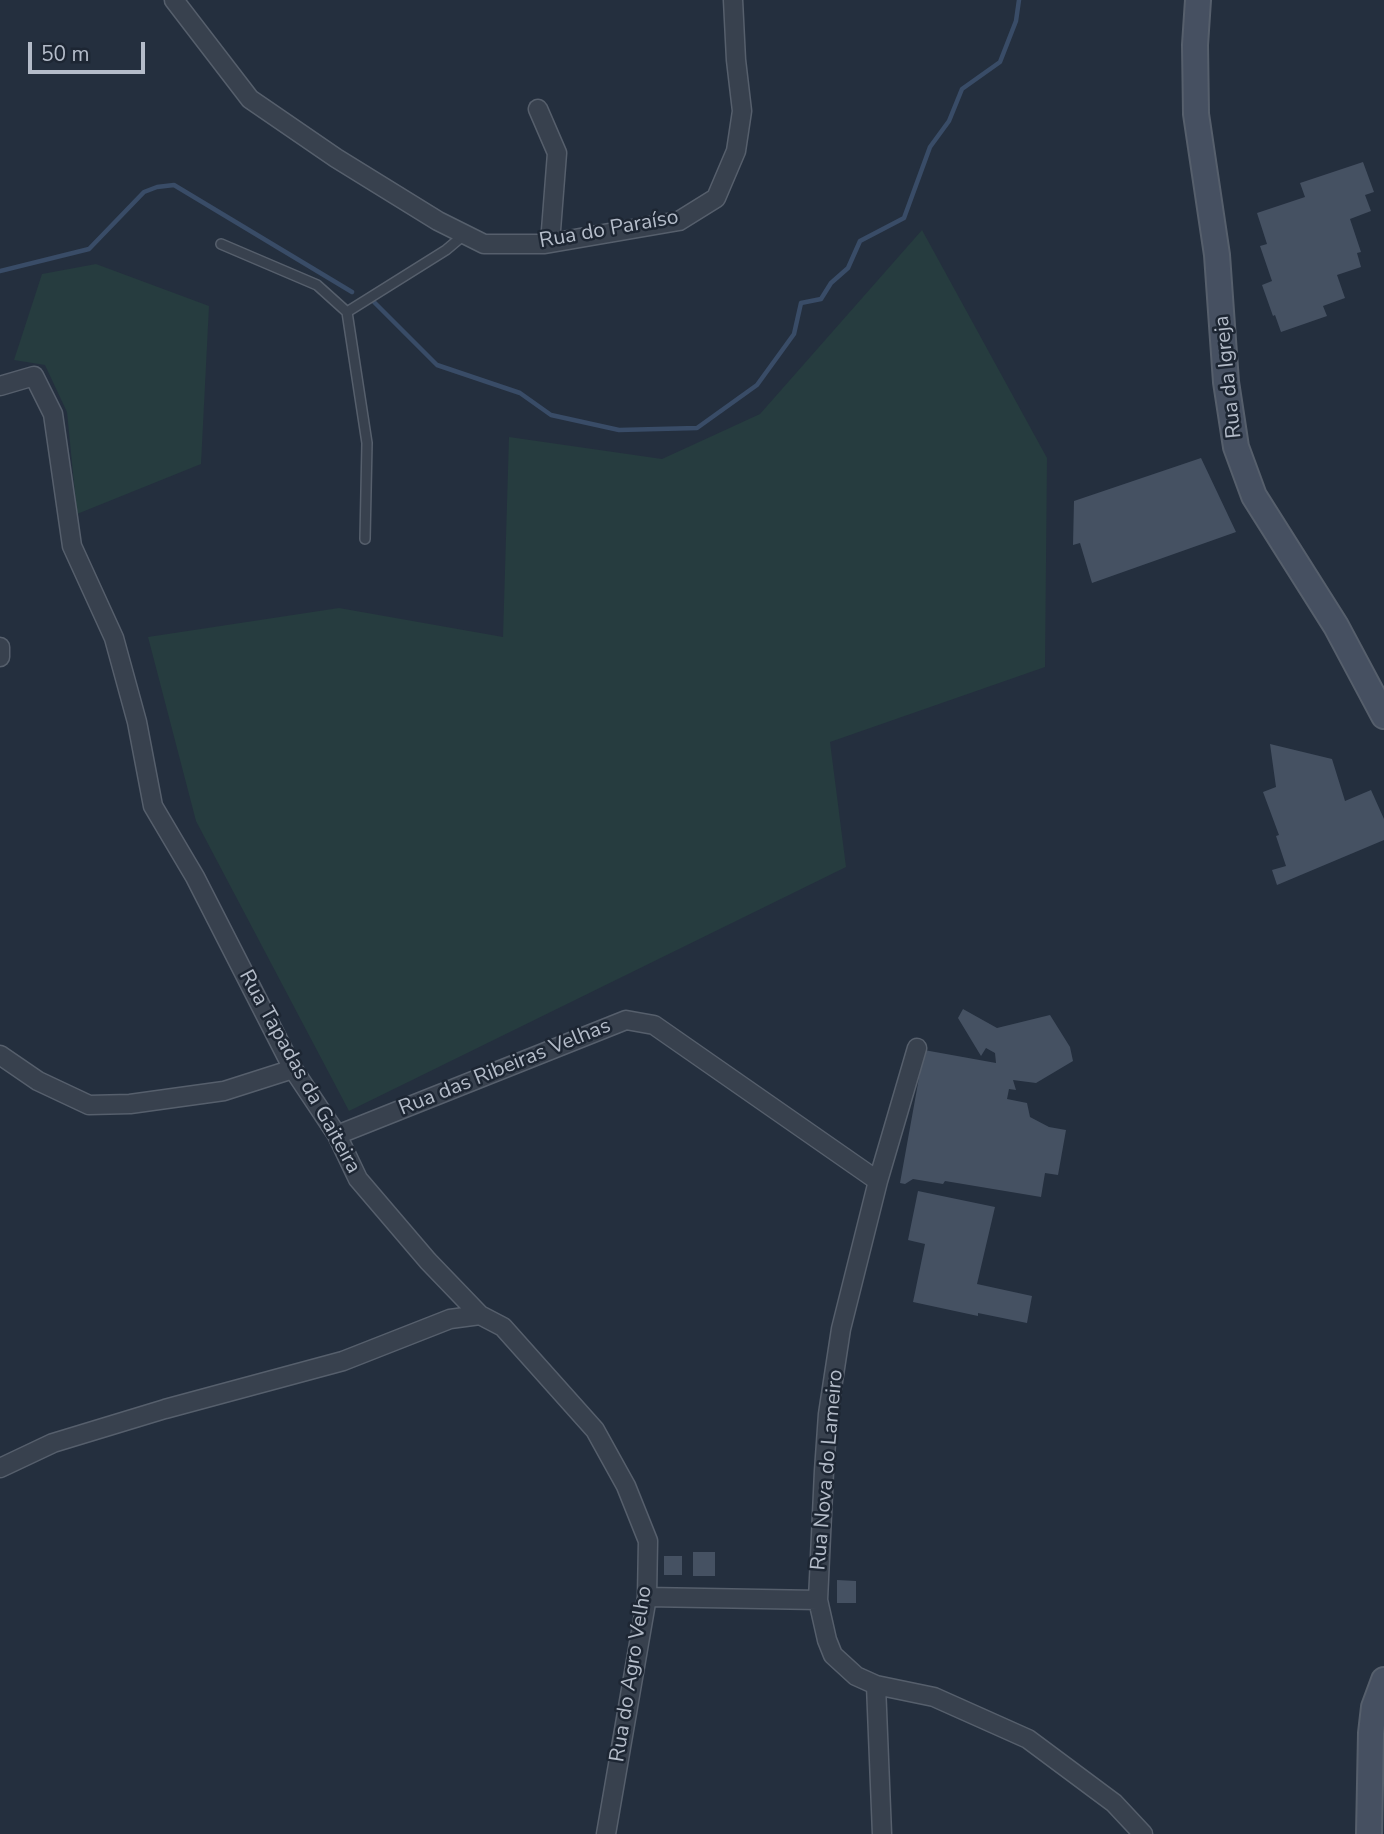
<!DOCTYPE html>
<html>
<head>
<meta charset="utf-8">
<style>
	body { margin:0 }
	#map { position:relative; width:1384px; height:1834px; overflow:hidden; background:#242f3e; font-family:"Nunito Sans",sans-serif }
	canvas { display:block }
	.scale { position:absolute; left:28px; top:42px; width:117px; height:32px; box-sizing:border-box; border:4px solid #b4bcc9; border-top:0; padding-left:9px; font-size:21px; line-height:24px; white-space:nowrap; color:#b4bcc9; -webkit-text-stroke:5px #1d2633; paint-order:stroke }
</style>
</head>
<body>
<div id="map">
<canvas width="1384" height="1834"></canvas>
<div class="scale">50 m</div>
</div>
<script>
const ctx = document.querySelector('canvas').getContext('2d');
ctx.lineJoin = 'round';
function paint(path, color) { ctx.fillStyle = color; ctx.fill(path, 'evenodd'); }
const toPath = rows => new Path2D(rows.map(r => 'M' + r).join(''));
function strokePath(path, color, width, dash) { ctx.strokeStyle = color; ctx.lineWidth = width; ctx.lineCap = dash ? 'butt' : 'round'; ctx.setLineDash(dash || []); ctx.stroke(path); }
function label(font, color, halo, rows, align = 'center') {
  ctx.font = font + ' "Nunito Sans",sans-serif'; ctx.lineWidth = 5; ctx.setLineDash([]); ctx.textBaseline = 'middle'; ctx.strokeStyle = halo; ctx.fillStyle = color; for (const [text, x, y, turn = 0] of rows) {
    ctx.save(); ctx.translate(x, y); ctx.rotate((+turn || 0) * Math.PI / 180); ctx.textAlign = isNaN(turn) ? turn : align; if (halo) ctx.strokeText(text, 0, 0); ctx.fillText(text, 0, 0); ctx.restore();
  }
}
const green = toPath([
	[922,230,1047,458,1045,667,830,742,846,867,349,1111,196,821,148,637,339,608,503,637,509,437,662,459,760,414],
	[96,264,209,306,201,464,77,514,67,412,45,365,14,360,42,274]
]);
const stream = toPath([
	[0,271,89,249,144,192,157,187,174,185,352,292],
	[374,302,437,365,520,393,551,415,619,430,697,428,757,385,794,334,801,303,821,299,831,283,848,268,860,241,904,218,930,147,949,121,962,89,1000,62,1016,21,1019,0]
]);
const building = toPath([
	[1363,162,1374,192,1365,195,1371,211,1350,219,1361,252,1357,253,1361,267,1337,275,1345,298,1323,306,1327,316,1281,332,1275,315,1273,316,1262,285,1272,281,1260,246,1267,244,1257,213,1305,197,1300,183],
	[1201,458,1236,532,1092,583,1080,543,1073,545,1074,501],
	[1270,744,1332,759,1345,801,1371,790,1384,819,1384,840,1277,885,1272,870,1286,866,1276,836,1279,835,1263,792,1276,787],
	[963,1009,997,1028,1050,1015,1070,1047,1073,1061,1036,1083,1013,1080,1016,1090,1009,1089,1007,1099,1027,1103,1030,1117,1049,1127,1066,1130,1058,1175,1045,1173,1041,1197,945,1181,943,1184,913,1179,905,1184,900,1183,924,1050,996,1063,995,1053,986,1048,981,1056,958,1018],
	[918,1191,995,1207,977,1284,1032,1296,1027,1323,978,1313,978,1316,913,1302,925,1244,908,1240],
	[693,1552,715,1552,715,1576,693,1576],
	[664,1556,682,1556,682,1575,664,1575],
	[837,1580,856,1581,856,1603,837,1603]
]);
const lane = toPath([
	[221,244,317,285,347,312,446,250,465,234],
	[347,312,367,443,365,539]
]);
const street = toPath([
	[174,0,250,99,336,158,438,221,484,244,545,244,679,221,716,198,736,151,742,111,736,60,733,0],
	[538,109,557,153,550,243],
	[0,386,34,376,53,414,72,546,114,638,137,722,153,806,195,877,293,1069,337,1135,358,1179,428,1261,480,1315],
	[0,647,0,657],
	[0,1055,38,1081,89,1105,130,1104,224,1091,293,1069],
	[337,1135,626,1020,654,1025,878,1181],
	[0,1468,53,1443,165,1409,343,1361,450,1319,480,1315,503,1327,595,1430,626,1486,648,1541,647,1597,606,1834],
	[647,1597,818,1600],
	[876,1685,934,1697,1028,1739,1114,1803,1143,1834],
	[882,1834,876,1685,856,1676,833,1655,827,1640,818,1600,824,1471,828,1414,841,1329,878,1181,917,1048]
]);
const secondary = toPath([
	[1198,0,1195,45,1196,114,1217,255,1226,382,1236,447,1254,496,1336,626,1384,716],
	[1369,1834,1371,1733,1374,1707,1384,1680]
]);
const streetNames = [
	["Rua do Paraíso",609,230,-10],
	["Rua da Igreja",1229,377,-96],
	["Rua das Ribeiras Velhas",505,1068,-22],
	["Rua Tapadas da Gaiteira",299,1072,61],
	["Rua Nova do Lameiro",828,1470,-85],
	["Rua do Agro Velho",632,1674,-81]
];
paint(green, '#263c3f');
strokePath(stream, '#394c67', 4.5);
paint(building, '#455162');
strokePath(lane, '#565f6c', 12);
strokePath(street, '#565f6c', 21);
strokePath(secondary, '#565f6c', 28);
strokePath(lane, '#38414e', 9);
strokePath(street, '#38414e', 18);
strokePath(secondary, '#465061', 24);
label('21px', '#b4bcc9', '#1d2633', streetNames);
</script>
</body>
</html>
